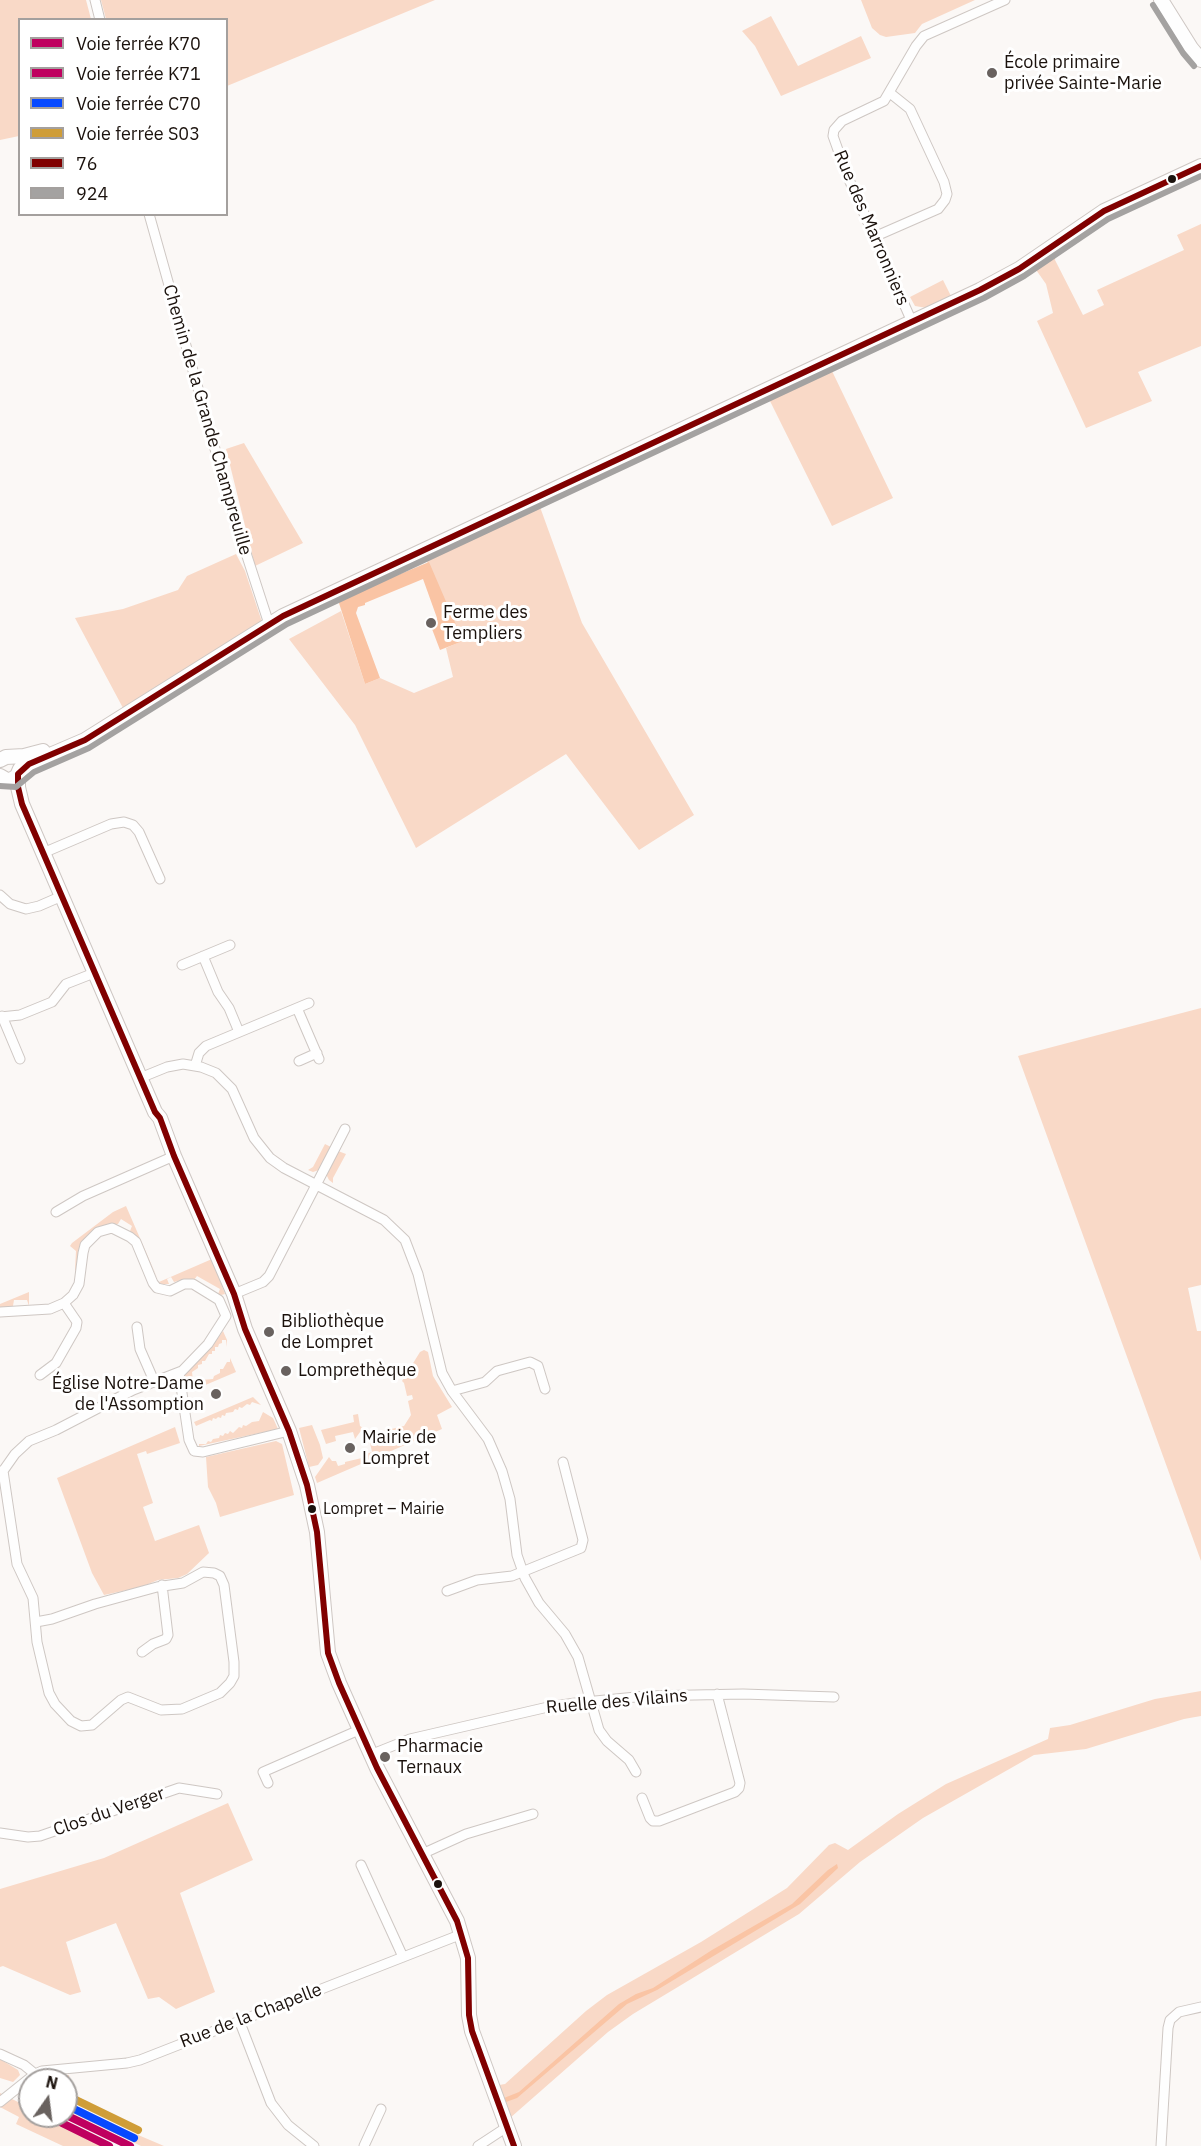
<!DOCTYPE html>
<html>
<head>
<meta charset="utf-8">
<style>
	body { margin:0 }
	#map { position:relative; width:1201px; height:2146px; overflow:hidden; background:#fbf8f6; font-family:"IBM Plex Sans",sans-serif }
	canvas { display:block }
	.legend { position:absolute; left:18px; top:18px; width:210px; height:198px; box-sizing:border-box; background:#fff; border:2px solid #a4a09e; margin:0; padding:8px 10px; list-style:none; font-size:18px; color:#1b120d }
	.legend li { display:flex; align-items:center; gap:12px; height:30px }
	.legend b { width:30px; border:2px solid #a4a09e }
	.north { position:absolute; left:18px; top:2068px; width:60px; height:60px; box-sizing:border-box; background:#fff; border:2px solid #a4a09e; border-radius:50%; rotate:14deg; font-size:16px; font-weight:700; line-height:24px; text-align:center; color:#1b120d }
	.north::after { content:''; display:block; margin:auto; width:21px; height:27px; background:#69625f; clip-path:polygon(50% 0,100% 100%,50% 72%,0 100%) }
</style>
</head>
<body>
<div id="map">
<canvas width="1201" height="2146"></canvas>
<ul class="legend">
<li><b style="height:8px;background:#bf005f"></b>Voie ferrée K70</li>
<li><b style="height:8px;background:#bf005f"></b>Voie ferrée K71</li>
<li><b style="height:8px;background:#0749ff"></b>Voie ferrée C70</li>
<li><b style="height:8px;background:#cf9d38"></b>Voie ferrée S03</li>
<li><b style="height:8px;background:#800000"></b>76</li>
<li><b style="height:8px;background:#a4a2a1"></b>924</li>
</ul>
<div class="north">N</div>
</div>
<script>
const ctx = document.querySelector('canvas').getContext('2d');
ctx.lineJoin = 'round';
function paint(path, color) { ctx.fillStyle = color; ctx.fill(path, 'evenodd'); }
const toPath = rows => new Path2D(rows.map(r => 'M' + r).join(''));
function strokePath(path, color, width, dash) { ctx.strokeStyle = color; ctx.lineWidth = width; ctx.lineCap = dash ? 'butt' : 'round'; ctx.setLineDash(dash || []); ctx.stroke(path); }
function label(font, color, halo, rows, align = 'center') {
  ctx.font = font + ' "IBM Plex Sans",sans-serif'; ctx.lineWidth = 6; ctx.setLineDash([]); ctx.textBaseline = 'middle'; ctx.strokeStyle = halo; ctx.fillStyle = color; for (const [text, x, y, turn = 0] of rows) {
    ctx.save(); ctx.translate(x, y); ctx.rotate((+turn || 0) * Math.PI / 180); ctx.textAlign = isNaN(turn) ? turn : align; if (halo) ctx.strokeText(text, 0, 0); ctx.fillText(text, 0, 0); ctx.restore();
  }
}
const green = toPath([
	[0,0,86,0,91,19,20,20,19,136,0,140],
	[101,0,435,0,227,86,226,20,106,19],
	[861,0,975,0,922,24,915,33,886,37,880,35,872,28],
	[771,16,798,66,861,36,871,58,781,96,755,46,742,31],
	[1201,224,1201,346,1138,372,1152,401,1086,428,1037,321,1053,313,1046,284,1034,267,1056,252,1055,260,1083,315,1104,305,1097,290,1184,250,1177,235],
	[943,280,951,296,927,308,915,306,910,297],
	[895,322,901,336,832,371,893,498,832,526,769,399,561,497,552,482],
	[244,443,303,543,255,566,226,449],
	[540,507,582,623,694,815,639,850,566,754,416,848,355,725,289,639,341,611,365,684,380,678,414,693,453,677,446,648,462,641,425,557],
	[236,554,245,571,267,637,163,703,155,687,123,708,75,618,123,609,178,590,187,576],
	[1201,1008,1201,1285,1188,1288,1197,1331,1201,1331,1201,1561,1018,1056],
	[325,1144,331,1147,319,1170,313,1172,308,1170,313,1167],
	[338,1151,346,1154,333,1178,333,1183,329,1180,326,1174],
	[126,1206,159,1282,212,1259,225,1294,221,1295,218,1294,220,1289,197,1276,194,1280,185,1279,174,1282,171,1277,167,1279,169,1284,160,1284,139,1239,130,1231,132,1226,121,1219,118,1224,109,1224,99,1227,76,1271,75,1270,76,1251,70,1246,72,1243,113,1212],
	[29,1292,29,1306,27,1300,14,1300,13,1306,0,1308,0,1304],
	[223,1331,227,1340,226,1347,226,1340,222,1340,222,1343,219,1344,218,1347,215,1347,215,1351,212,1351,212,1354,209,1354,205,1361,202,1361,202,1364,198,1365,198,1368,192,1372,193,1381,189,1385,184,1384,185,1374,213,1345],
	[424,1350,428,1352,433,1376,452,1407,437,1415,442,1429,317,1483,315,1477,329,1457,332,1461,336,1461,338,1466,345,1464,345,1462,366,1457,366,1454,372,1452,370,1443,367,1443,366,1440,370,1434,404,1426,411,1415,408,1401,413,1399,412,1395,407,1396,404,1383,402,1381,420,1352],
	[230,1358,236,1372,196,1389,195,1386,201,1380,213,1379,214,1376,220,1373,220,1369,223,1369,227,1362,230,1362],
	[253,1397,261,1405,252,1402,250,1405,247,1404,242,1408,239,1407,238,1410,235,1409,233,1412,226,1413,225,1416,222,1415,221,1418,218,1417,216,1419,213,1418,212,1421,210,1420,196,1426,194,1422],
	[263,1412,273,1418,278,1429,199,1446,199,1444,206,1444,208,1441,211,1442,213,1439,219,1438,220,1435,223,1436,225,1433,228,1434,230,1431,233,1433,239,1427,242,1428,243,1425,246,1426,252,1422,259,1421],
	[358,1414,360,1426,363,1428,355,1439,353,1432,335,1436,336,1441,326,1444,321,1430,354,1422,353,1415],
	[312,1425,320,1445,323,1458,318,1465,309,1467,299,1428],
	[175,1427,180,1443,147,1454,146,1451,137,1454,153,1503,143,1507,155,1541,199,1525,209,1553,187,1574,178,1578,158,1580,141,1587,104,1595,92,1573,57,1478],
	[276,1441,282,1444,294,1495,220,1517,216,1503,208,1487,206,1457],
	[1201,1691,1201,1716,1184,1719,1086,1749,1034,1755,923,1818,860,1862,799,1914,633,2014,608,2032,510,2118,499,2085,505,2084,586,2011,607,1995,701,1942,787,1888,829,1845,835,1843,848,1850,898,1814,946,1784,1048,1739,1050,1728,1070,1725,1155,1699],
	[228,1803,253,1860,180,1893,215,1992,176,2009,159,1997,148,1999,116,1923,66,1942,81,1992,70,1995,3,1966,0,1967,0,1889,104,1858],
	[0,2059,18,2070,20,2075,13,2082,0,2078],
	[69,2075,70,2106,164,2146,141,2146,66,2110,66,2080,39,2080],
	[0,2093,30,2108,30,2116,46,2116,108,2146,63,2146,16,2124,19,2117,0,2107]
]);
const water = toPath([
	[429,562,463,641,440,650,432,629,437,625,437,618,423,579,365,603,365,605,358,607,356,613,380,678,365,684,338,600],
	[837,1864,838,1868,800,1904,657,1990,627,2004,517,2098,506,2102,504,2098,519,2092,619,2004,636,1994,653,1988,712,1950,792,1904,828,1870]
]);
const street = toPath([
	[95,0,100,20],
	[149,214,233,513,269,624],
	[874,237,938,209,945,200,947,194,944,182,910,109,890,93],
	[912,322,847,175,833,136,834,130,842,121,884,101,916,46,924,36,1005,0],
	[43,853,111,824,124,822,133,825,139,832,160,879],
	[0,895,10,904,26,909,39,906,62,896],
	[203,956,218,992,229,1008,239,1032],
	[182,965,230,945],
	[297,1008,319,1059],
	[2,1016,20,1059],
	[0,1017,20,1015,52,1002,66,984,94,973],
	[299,1061,317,1053],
	[195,1066,199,1053,206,1046,309,1003],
	[140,1078,167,1067,183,1064,201,1067,216,1073,232,1089,254,1138,270,1158,284,1168,384,1220,405,1240,418,1274,442,1373,452,1391,488,1439,502,1471,510,1499,517,1555,525,1578,539,1603,565,1634,578,1657,599,1730,607,1741,629,1760,636,1772],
	[56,1212,83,1196,174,1156],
	[234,1294,263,1282,269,1276,345,1129],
	[0,1312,50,1309,64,1303,73,1295,79,1284,83,1253,85,1245,98,1232,112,1228,130,1237,136,1242,153,1283,157,1288,170,1291,184,1284,193,1284,219,1300,226,1316,208,1344,182,1371,133,1390,56,1430,29,1441,15,1454,3,1471,0,1471],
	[137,1327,140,1349,154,1381],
	[179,1373,189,1440,194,1451,203,1452,289,1431],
	[40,1375,56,1363,76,1328,77,1322,64,1303],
	[452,1391,485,1382,497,1371,530,1362,538,1366,545,1389],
	[3,1471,17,1564,33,1598,37,1642,49,1693,55,1704,71,1721,81,1726,92,1725,121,1700,128,1697,161,1710,182,1709,220,1693,230,1683,234,1676,234,1662,224,1585,220,1576,214,1573,203,1572,183,1583,157,1587,95,1604,52,1619,36,1622],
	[447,1591,477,1580,512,1576,581,1548,583,1540,563,1462],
	[142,1652,153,1644,166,1639,168,1635,162,1585],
	[370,1755,410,1739,548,1707,575,1703,646,1696,743,1694,834,1697],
	[268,1783,263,1772,359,1730],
	[642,1798,650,1818,653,1821,659,1821,735,1792,739,1788,740,1783,717,1694],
	[0,1833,28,1837,40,1836,179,1788,217,1794],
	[422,1854,466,1834,533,1814],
	[361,1865,403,1957],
	[239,2020,271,2103,288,2125,314,2146],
	[0,2054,24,2065,35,2074],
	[0,2102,35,2074,42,2071,127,2063,140,2060,462,1934],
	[364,2146,381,2109],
	[478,2146,507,2127],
	[1161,2146,1168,2028,1170,2020,1179,2012,1201,2007]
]);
const secondary = toPath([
	[1161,0,1191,48,1201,60],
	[0,760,6,757,24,756,43,751],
	[20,771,29,764,85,740,283,616,980,290,1019,269,1104,211,1201,166],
	[18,774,18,787,22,804,155,1112,160,1118,174,1156,234,1294,245,1329,289,1431,307,1485,317,1532,328,1653,339,1683,377,1768,457,1921,468,1958,469,2015,472,2031,514,2146],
	[0,776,7,780,12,779,17,776,20,769]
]);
const bus1 = toPath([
	[514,2146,472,2031,469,2015,468,1958,457,1921,377,1768,339,1683,328,1653,317,1532,307,1485,289,1431,245,1329,234,1294,174,1156,160,1118,155,1112,22,804,18,787,18,774,29,764,85,740,283,616,980,290,1019,269,1104,211,1201,166]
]);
const bus2 = toPath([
	[1153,5,1183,53,1194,66],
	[0,786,16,787,34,772,89,748,287,624,984,298,1024,276,1108,219,1201,176]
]);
const rail1 = toPath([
	[66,2115,130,2146]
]);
const rail2 = toPath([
	[62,2123,109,2146]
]);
const rail3 = toPath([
	[70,2107,134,2138]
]);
const rail4 = toPath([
	[74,2099,138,2130]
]);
const markers = [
	[992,73,6,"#69625f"],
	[1172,179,5,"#1b120d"],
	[431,623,6,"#69625f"],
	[269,1332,6,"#69625f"],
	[286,1371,6,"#69625f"],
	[216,1394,6,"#69625f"],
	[350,1448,6,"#69625f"],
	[312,1509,5,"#1b120d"],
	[385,1757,6,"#69625f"],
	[438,1884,5,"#1b120d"]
];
const busNames = [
	["Lompret – Mairie",323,1509]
];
const poiNames = [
	["École primaire",1004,63],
	["privée Sainte-Marie",1004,84],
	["Ferme des",443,613],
	["Templiers",443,634],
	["Bibliothèque",281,1322],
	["de Lompret",281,1343],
	["Lomprethèque",298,1371],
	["Église Notre-Dame",204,1384,"right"],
	["de l'Assomption",204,1405,"right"],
	["Mairie de",362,1438],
	["Lompret",362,1459],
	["Pharmacie",397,1747],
	["Ternaux",397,1768]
];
const streetNames = [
	["Rue des Marronniers",871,228,67],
	["Chemin de la Grande Champreuille",207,420,74],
	["Ruelle des Vilains",617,1702,-5],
	["Clos du Verger",109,1812,-19],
	["Rue de la Chapelle",251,2016,-21]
];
paint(green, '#f9d9c7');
paint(water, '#fac4a4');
strokePath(street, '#cec7c3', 11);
strokePath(secondary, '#cec7c3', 16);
strokePath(street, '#fefefe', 9);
strokePath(secondary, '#fefefe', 14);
strokePath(bus1, '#800000', 6);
strokePath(bus2, '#a4a2a1', 6);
strokePath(rail1, '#bf005f', 8);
strokePath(rail2, '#bf005f', 8);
strokePath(rail3, '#0749ff', 8);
strokePath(rail4, '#cf9d38', 8);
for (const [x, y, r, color] of markers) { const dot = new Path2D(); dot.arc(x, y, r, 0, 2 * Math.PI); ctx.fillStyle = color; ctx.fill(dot); strokePath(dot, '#fff', 2); }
label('16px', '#1b120d', '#fff', busNames, 'left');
label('18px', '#1b120d', '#fff', poiNames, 'left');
label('18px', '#1b120d', '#fff', streetNames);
</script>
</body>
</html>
